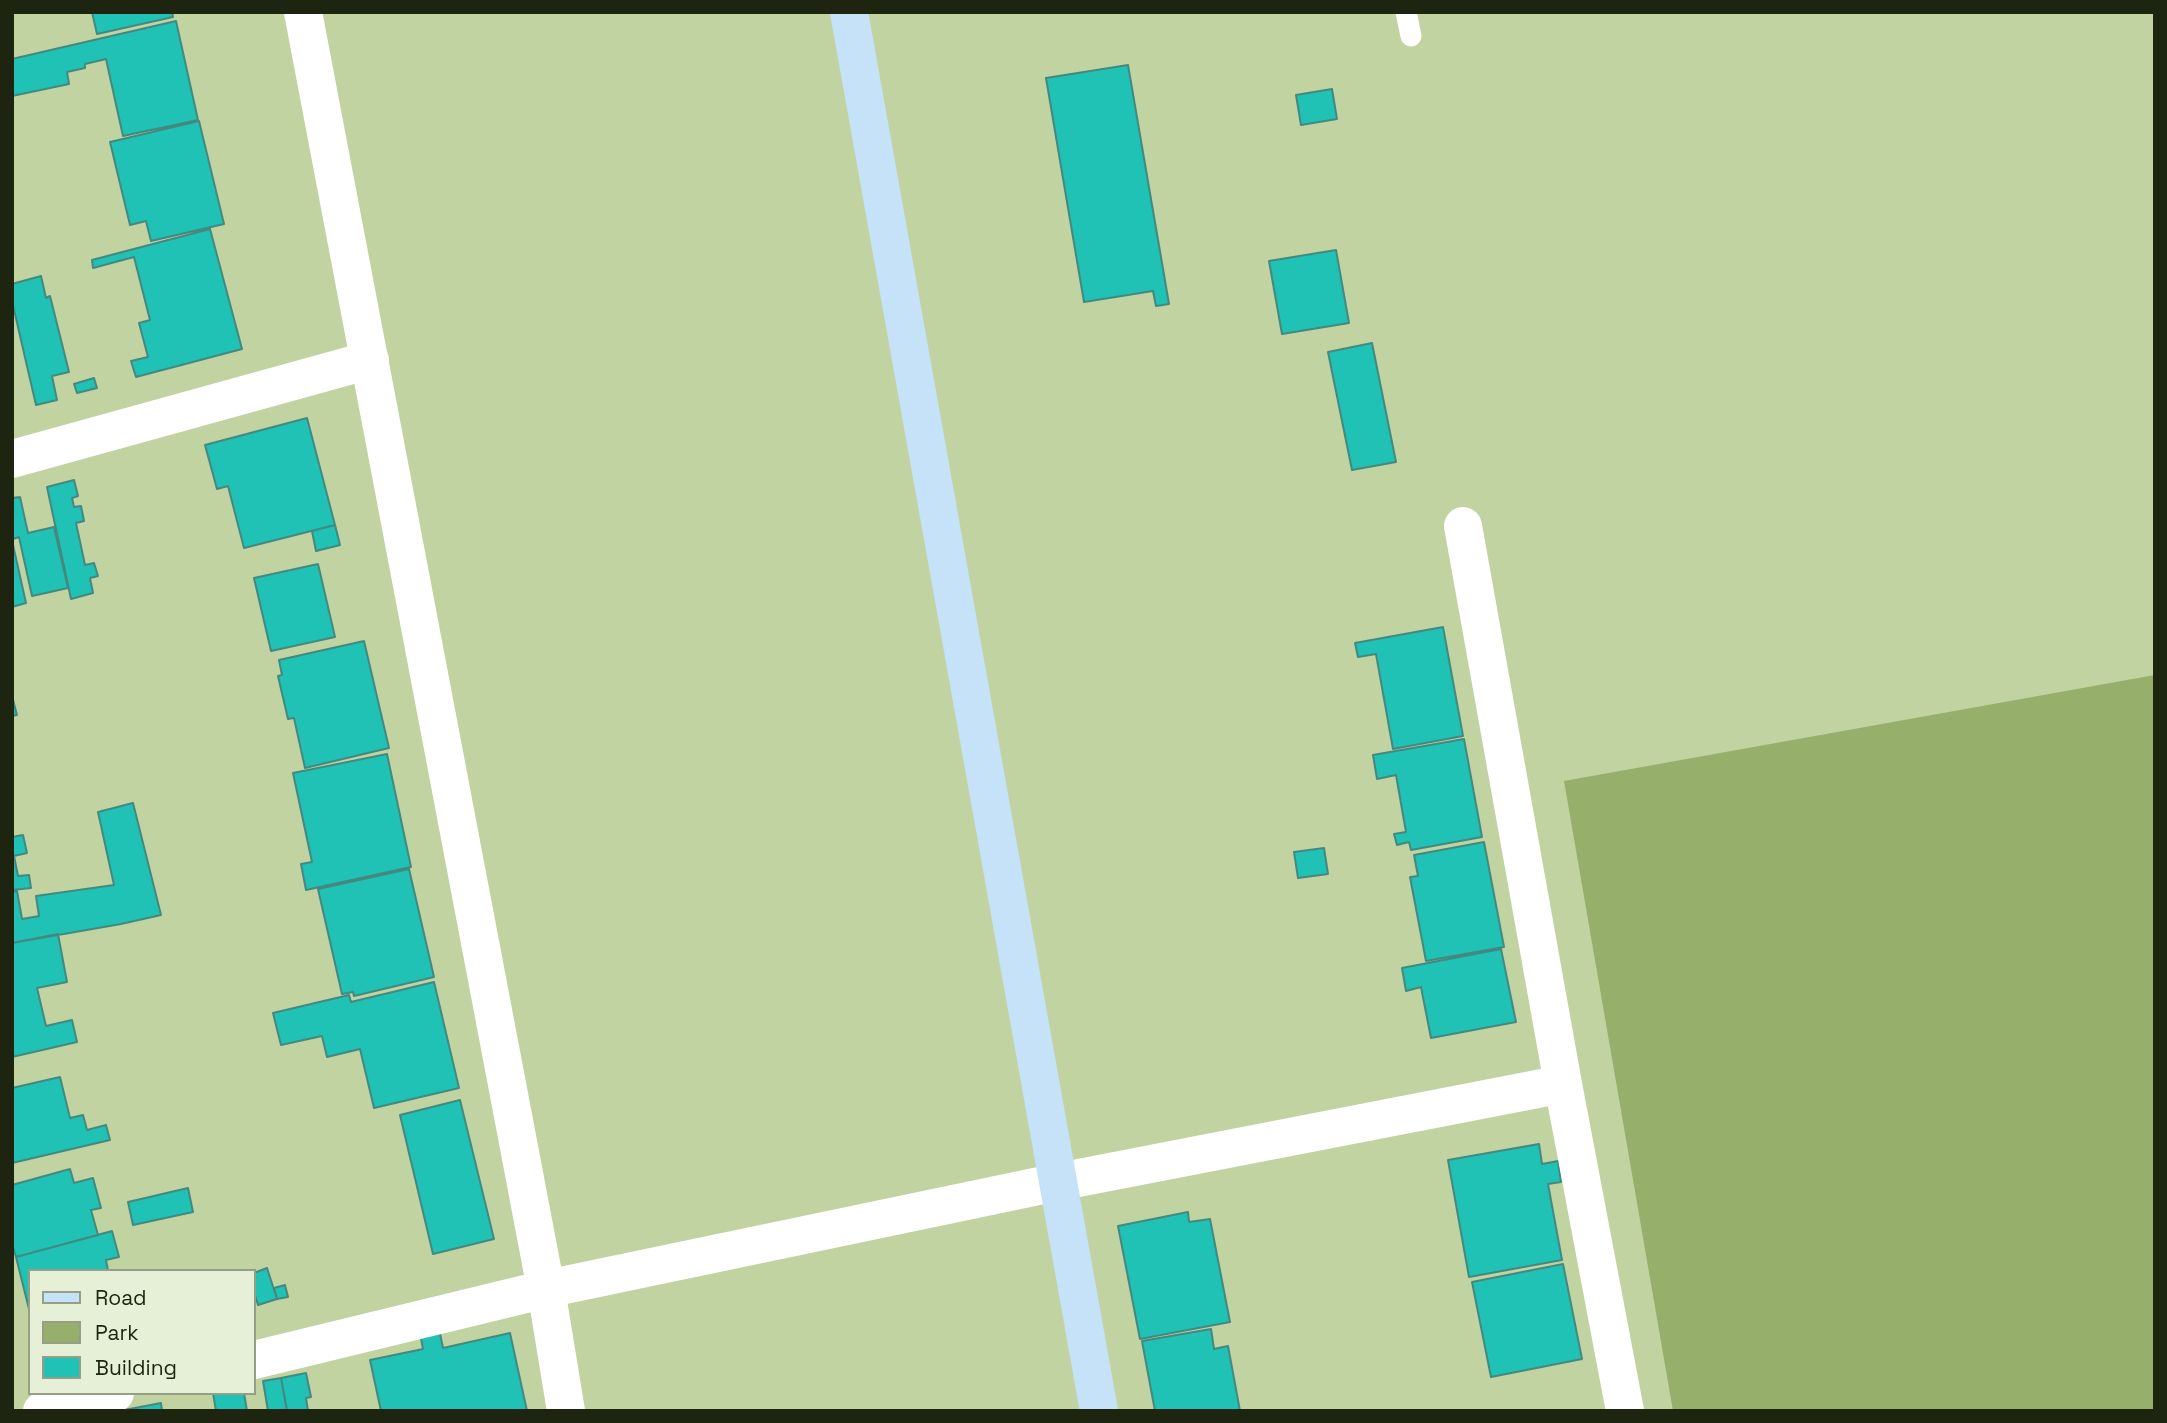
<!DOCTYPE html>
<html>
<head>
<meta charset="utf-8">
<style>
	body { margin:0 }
	#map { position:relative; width:2167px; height:1423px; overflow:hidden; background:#c0d3a0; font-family:"Space Grotesk",sans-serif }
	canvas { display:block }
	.frame { position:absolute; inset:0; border:14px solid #1d2410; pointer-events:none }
	.legend { position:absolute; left:28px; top:1269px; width:228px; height:126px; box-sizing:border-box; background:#e5f0d6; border:2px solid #959e87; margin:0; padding:9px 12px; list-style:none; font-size:21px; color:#1d2410 }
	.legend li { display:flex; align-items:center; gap:14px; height:35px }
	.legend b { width:35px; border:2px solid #959e87 }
</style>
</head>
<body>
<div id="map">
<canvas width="2167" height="1423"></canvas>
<div class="frame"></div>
<ul class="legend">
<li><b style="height:9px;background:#c6e2f8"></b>Road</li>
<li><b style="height:19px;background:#96af6a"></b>Park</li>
<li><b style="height:19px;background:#1fc2b4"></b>Building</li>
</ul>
</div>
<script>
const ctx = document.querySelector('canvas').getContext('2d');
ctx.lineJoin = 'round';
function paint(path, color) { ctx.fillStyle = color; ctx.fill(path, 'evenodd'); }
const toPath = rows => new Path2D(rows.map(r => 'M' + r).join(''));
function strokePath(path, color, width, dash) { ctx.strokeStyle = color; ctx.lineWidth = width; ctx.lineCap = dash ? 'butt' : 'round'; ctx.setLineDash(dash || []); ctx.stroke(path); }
const green = toPath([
	[2155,675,2155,1411,1673,1411,1564,781]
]);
const building = toPath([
	[92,12,172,12,173,17,97,34,92,12],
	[176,21,198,120,123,136,106,59,85,64,85,68,67,72,69,84,12,96,12,59,176,21],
	[1128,65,1169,304,1156,306,1153,291,1084,302,1046,78,1128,65],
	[1332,89,1337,119,1301,125,1296,95,1332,89],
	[199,121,224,224,151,241,146,221,130,225,110,142,199,121],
	[210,229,242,349,136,377,131,361,148,357,139,323,150,320,134,257,93,268,92,260,210,229],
	[1336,250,1349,323,1282,334,1269,261,1336,250],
	[41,276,46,298,50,296,69,372,52,376,57,400,36,405,12,301,12,284,41,276],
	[1372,343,1396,462,1352,470,1328,352,1372,343],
	[94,378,97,388,77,393,74,384,94,378],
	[307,418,335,525,244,548,228,486,217,489,205,445,307,418],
	[74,480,78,496,72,498,74,507,81,506,84,521,76,523,85,565,94,563,98,576,90,578,93,593,71,599,47,487,74,480],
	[20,497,28,533,54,527,68,588,32,596,19,537,13,539,12,536,12,498,20,497],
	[335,525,340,545,316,551,312,531,335,525],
	[13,545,26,603,12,607,12,546,13,545],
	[318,564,335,637,271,651,254,578,318,564],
	[1443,627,1463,736,1393,749,1376,654,1358,657,1355,643,1443,627],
	[364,641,389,748,305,768,294,718,288,719,278,676,282,675,279,660,364,641],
	[12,696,17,715,12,716,12,696],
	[1464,739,1482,837,1411,850,1409,842,1397,845,1394,834,1406,832,1396,775,1377,779,1373,755,1464,739],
	[387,754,411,867,306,890,301,864,312,862,293,773,387,754],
	[133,803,161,915,121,924,12,943,12,892,17,891,22,919,39,916,36,896,114,885,98,812,133,803],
	[23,835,27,853,14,856,18,876,29,875,31,888,12,890,12,837,23,835],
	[1484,842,1504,947,1426,961,1410,877,1418,876,1414,855,1484,842],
	[1324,848,1328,874,1298,878,1294,852,1324,848],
	[409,869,434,977,354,996,353,992,342,994,318,889,409,869],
	[58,934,67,982,37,988,46,1026,72,1020,77,1042,12,1057,12,943,58,934],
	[1501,949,1516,1022,1431,1038,1421,987,1406,991,1402,968,1501,949],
	[434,982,459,1088,374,1108,360,1049,327,1057,322,1036,281,1045,273,1013,349,995,351,1002,434,982],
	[60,1077,70,1118,83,1115,87,1130,106,1125,110,1140,12,1163,12,1088,60,1077],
	[460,1100,494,1239,433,1254,400,1115,460,1100],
	[1539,1144,1542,1164,1558,1161,1561,1182,1548,1184,1562,1260,1469,1277,1448,1160,1539,1144],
	[70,1169,74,1183,93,1178,101,1208,91,1210,98,1235,16,1257,12,1244,12,1185,70,1169],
	[188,1188,193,1212,133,1225,128,1202,188,1188],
	[1188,1212,1189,1222,1210,1219,1230,1322,1140,1339,1118,1226,1188,1212],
	[112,1231,119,1257,106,1260,108,1270,30,1271,30,1313,16,1257,112,1231],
	[1563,1264,1582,1359,1491,1377,1472,1282,1563,1264],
	[267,1268,277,1299,258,1305,254,1292,254,1273,267,1268],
	[285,1285,288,1297,277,1299,274,1288,285,1285],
	[438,1324,443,1348,510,1333,527,1411,381,1411,370,1360,423,1349,419,1328,438,1324],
	[1211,1329,1214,1349,1228,1346,1240,1411,1155,1411,1142,1341,1211,1329],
	[306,1373,311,1397,306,1398,308,1411,287,1411,281,1378,306,1373],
	[281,1378,287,1411,268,1411,263,1381,281,1378],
	[213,1393,244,1393,247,1411,216,1411,213,1393],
	[161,1403,162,1411,119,1411,161,1403]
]);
const lane = toPath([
	[1406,12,1411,36]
]);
const street = toPath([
	[303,12,546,1289,566,1411],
	[12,459,370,360],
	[1463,526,1563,1084,1625,1411],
	[254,1360,546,1289,1058,1182,1563,1084],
	[42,1411,115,1393]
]);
const secondary = toPath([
	[849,12,1099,1411]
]);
paint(green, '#96af6a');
paint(building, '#1fc2b4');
strokePath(building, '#448980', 2);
strokePath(lane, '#fff', 21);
strokePath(street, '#fff', 38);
strokePath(secondary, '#c6e2f8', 38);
</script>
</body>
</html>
